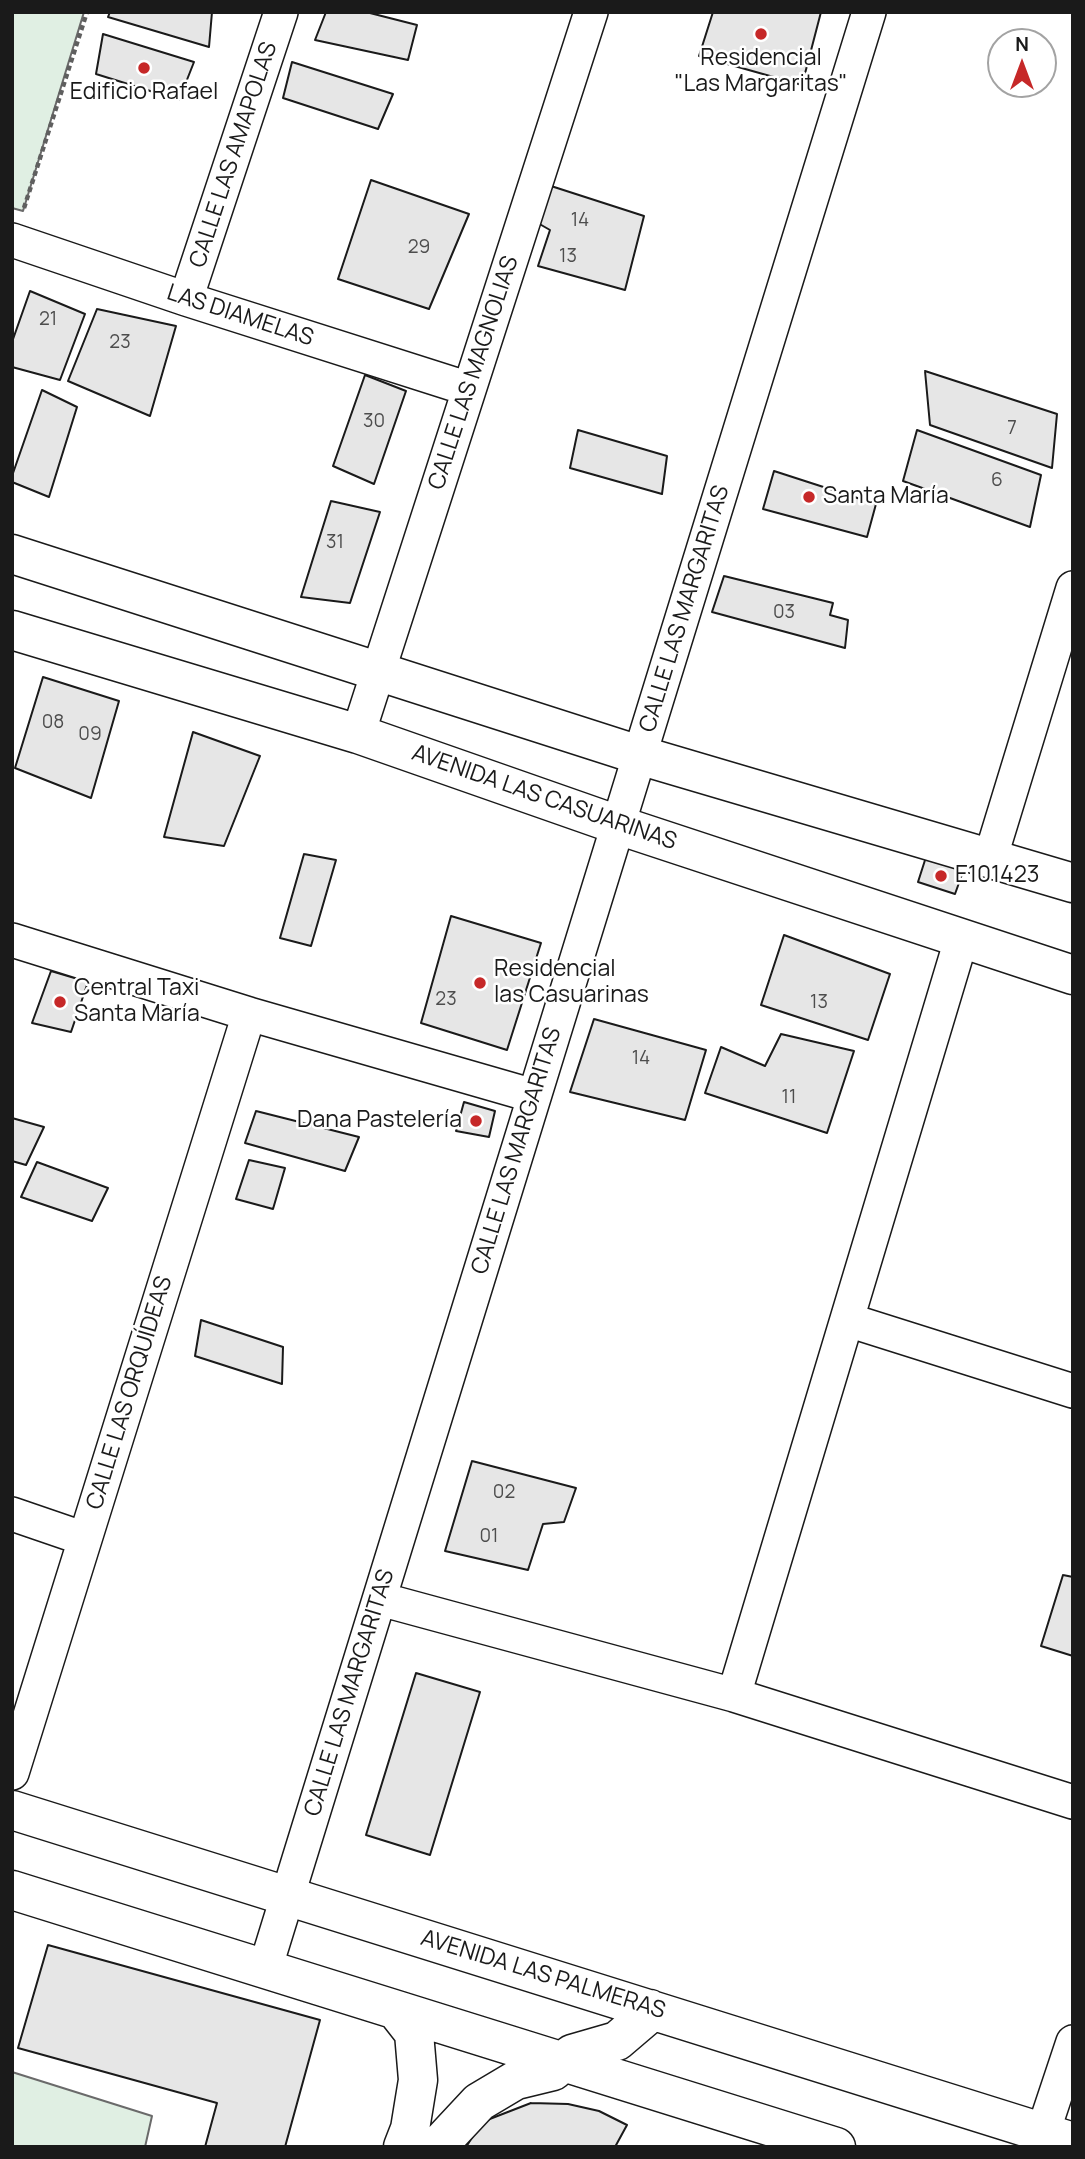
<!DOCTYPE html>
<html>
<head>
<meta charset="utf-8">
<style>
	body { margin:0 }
	#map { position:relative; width:1085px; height:2159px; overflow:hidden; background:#fff; font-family:Manrope,sans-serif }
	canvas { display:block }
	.frame { position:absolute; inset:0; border:14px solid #1a1a1a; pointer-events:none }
	.north { position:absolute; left:987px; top:28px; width:70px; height:70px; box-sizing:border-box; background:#fff; border:2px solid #a3a3a3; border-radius:50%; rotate:0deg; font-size:19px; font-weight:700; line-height:28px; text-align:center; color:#1a1a1a }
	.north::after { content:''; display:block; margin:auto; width:24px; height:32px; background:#c62828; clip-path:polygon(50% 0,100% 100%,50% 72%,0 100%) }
</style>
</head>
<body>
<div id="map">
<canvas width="1085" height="2159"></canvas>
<div class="frame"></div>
<div class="north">N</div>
</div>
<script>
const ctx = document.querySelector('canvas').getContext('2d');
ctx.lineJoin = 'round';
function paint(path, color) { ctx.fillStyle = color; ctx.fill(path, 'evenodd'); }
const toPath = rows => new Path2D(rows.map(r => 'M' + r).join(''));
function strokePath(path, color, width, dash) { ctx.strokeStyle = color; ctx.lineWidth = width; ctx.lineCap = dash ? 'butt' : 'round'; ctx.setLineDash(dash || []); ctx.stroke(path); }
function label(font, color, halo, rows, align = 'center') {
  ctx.font = font + ' Manrope,sans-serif'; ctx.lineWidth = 5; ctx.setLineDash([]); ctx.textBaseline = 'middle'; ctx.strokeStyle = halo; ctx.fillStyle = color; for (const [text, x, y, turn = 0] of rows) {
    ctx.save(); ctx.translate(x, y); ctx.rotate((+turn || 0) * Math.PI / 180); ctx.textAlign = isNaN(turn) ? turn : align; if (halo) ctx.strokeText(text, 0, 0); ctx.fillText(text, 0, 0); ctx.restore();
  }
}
const green = toPath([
	[12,12,84,12,23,211,12,208,12,12],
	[12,2072,152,2116,145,2147,12,2147,12,2072]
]);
const building = toPath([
	[110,12,212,12,209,47,108,17,110,12],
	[326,12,366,12,417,25,408,60,315,40,326,12],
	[713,12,821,12,802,85,699,56,713,12],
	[103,34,194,62,179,100,96,74,103,34],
	[292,62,393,94,378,129,283,98,292,62],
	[371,180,469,214,429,309,338,279,371,180],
	[551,186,644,216,625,290,538,266,550,230,536,222,551,186],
	[30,291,85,314,60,380,12,367,12,342,30,291],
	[97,309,176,326,150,416,68,381,97,309],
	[925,371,1057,414,1052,468,930,425,925,371],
	[365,375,406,391,374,484,333,466,365,375],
	[42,390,77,407,49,497,12,482,12,476,42,390],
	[578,430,667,456,662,494,570,468,578,430],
	[917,430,1041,475,1030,527,903,481,917,430],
	[774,471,876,504,867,537,763,509,774,471],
	[331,501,380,512,350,603,301,597,331,501],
	[724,576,833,603,830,615,848,620,845,648,712,612,724,576],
	[43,677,119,701,91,798,15,768,43,677],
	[193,732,260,756,224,846,164,837,193,732],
	[304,854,336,860,311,946,280,938,304,854],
	[926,857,964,869,955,894,918,882,926,857],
	[451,916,541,943,507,1050,421,1023,451,916],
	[784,935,890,974,868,1040,761,1005,784,935],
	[51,971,88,982,71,1032,32,1023,51,971],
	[594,1019,706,1050,685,1120,570,1092,594,1019],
	[781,1034,854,1051,827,1133,705,1093,721,1047,765,1066,781,1034],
	[464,1102,495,1111,489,1137,456,1131,464,1102],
	[256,1111,359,1137,345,1171,245,1143,256,1111],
	[12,1118,44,1127,26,1165,12,1161,12,1118],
	[249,1160,285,1168,273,1209,236,1199,249,1160],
	[37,1162,108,1188,92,1221,21,1197,37,1162],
	[201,1320,283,1347,282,1384,195,1356,201,1320],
	[472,1461,576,1488,564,1522,543,1524,528,1570,445,1551,472,1461],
	[1063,1575,1073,1577,1073,1656,1041,1646,1063,1575],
	[416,1673,480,1692,430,1855,366,1835,416,1673],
	[48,1945,320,2020,285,2147,205,2147,217,2103,18,2048,48,1945],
	[531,2103,568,2104,599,2111,627,2125,615,2147,466,2147,482,2122,531,2103]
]);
const path = toPath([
	[24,208,87,12]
]);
const minor = toPath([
	[12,240,186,299,469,389],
	[186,299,281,12],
	[358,734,591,12],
	[990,859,1073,588],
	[12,940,249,1014,534,1096],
	[848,1320,1073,1391],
	[12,1514,85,1539],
	[380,1599,734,1695,1073,1802],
	[734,1695,961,940],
	[12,1773,249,1014],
	[265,1969,869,12],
	[1043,2132,1073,2042]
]);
const tertiary = toPath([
	[12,554,639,755,1073,883],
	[12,630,358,734,618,825,1073,975],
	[12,1810,1073,2142],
	[12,1890,836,2147],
	[396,2010,414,2033,418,2080,410,2129,403,2147],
	[437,2147,479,2102,516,2080,553,2071,572,2054,617,2041,644,2018,650,2009]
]);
const markers = [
	[761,34,7,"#c62828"],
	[144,68,7,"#c62828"],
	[809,497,7,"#c62828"],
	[941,876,7,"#c62828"],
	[480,983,7,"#c62828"],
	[60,1002,7,"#c62828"],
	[476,1121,7,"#c62828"]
];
const numberNames = [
	["14",580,221],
	["29",419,248],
	["13",568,257],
	["21",48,320],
	["23",120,343],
	["30",374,422],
	["7",1012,429],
	["6",997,481],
	["31",335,543],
	["03",784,613],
	["08",53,723],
	["09",90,735],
	["23",446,1000],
	["13",819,1003],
	["14",641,1059],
	["11",789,1098],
	["02",504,1493],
	["01",489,1537]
];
const poiNames = [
	["Residencial",761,59,"center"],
	["\"Las Margaritas\"",761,85,"center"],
	["Edificio Rafael",144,93,"center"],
	["Santa María",823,497],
	["E101423",955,876],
	["Residencial",494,970],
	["las Casuarinas",494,996],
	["Central Taxi",74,989],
	["Santa María",74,1015],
	["Dana Pastelería",462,1121,"right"]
];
const streetNames = [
	["CALLE LAS AMAPOLAS",234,155,-72],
	["LAS DIAMELAS",240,316,18],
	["CALLE LAS MAGNOLIAS",474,373,-72],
	["CALLE LAS MARGARITAS",685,609,-73],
	["AVENIDA LAS CASUARINAS",544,798,19],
	["CALLE LAS MARGARITAS",517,1151,-73],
	["CALLE LAS ORQUÍDEAS",130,1393,-73],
	["CALLE LAS MARGARITAS",350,1693,-73],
	["AVENIDA LAS PALMERAS",543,1975,17]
];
paint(green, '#e0efe3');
strokePath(green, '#6a6a6a', 2);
paint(building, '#e6e6e6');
strokePath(building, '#1a1a1a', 2);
strokePath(minor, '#1a1a1a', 36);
strokePath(tertiary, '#1a1a1a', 41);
strokePath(path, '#5f5f5f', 4.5, [5, 3.5]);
strokePath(minor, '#fff', 33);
strokePath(tertiary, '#fff', 38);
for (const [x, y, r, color] of markers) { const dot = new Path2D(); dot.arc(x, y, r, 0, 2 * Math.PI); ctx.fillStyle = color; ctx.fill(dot); strokePath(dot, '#fff', 2.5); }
label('19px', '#4d4d4d', null, numberNames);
label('23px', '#1a1a1a', '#fff', poiNames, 'left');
label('23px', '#1a1a1a', '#fff', streetNames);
</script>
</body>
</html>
